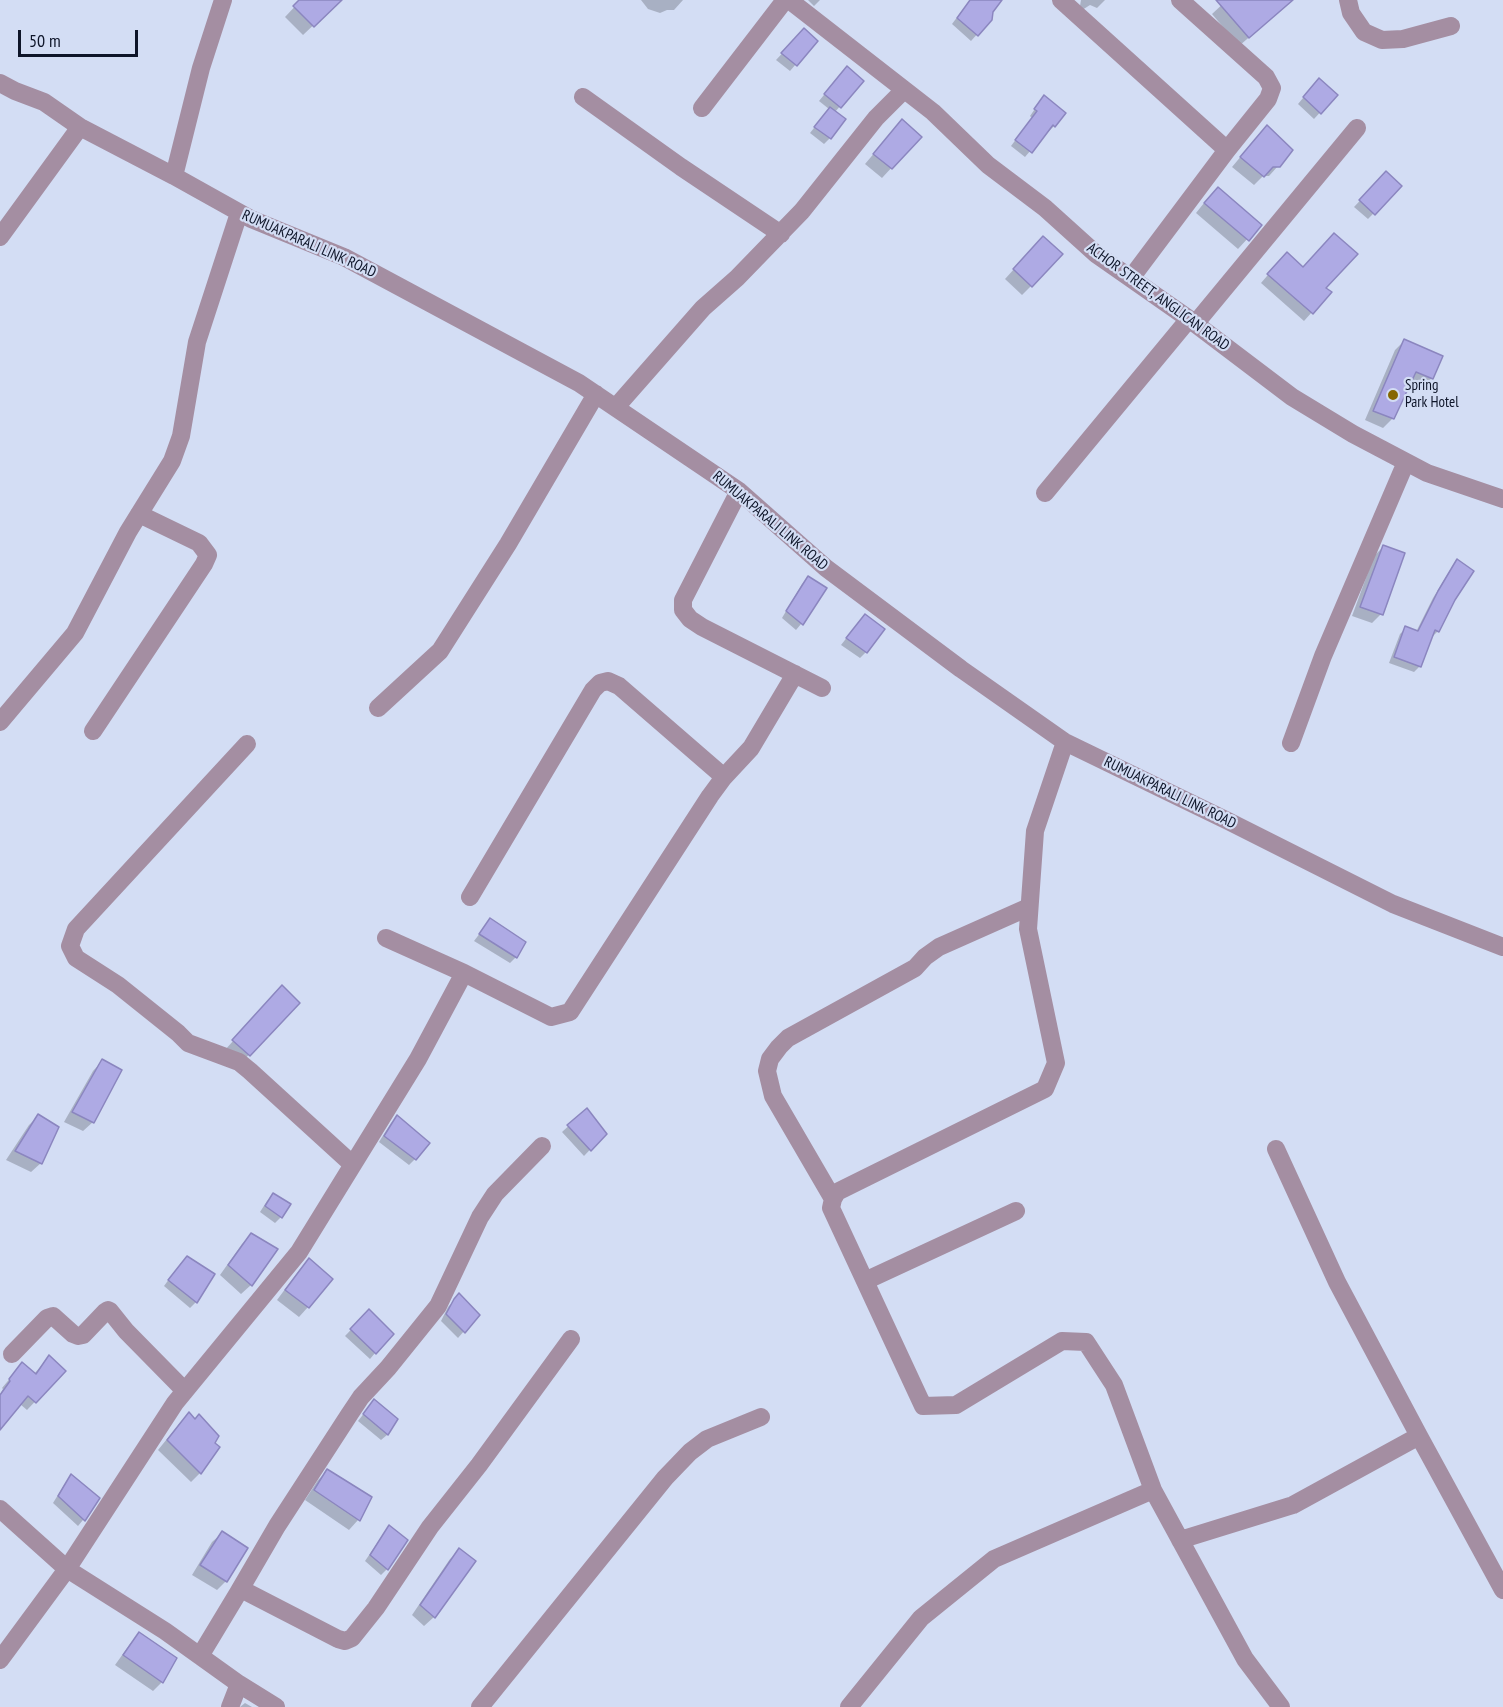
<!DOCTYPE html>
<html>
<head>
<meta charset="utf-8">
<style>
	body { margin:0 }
	#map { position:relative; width:1503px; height:1707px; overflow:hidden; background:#d3ddf4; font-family:"PT Sans Narrow",sans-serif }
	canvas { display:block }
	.scale { position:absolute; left:18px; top:30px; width:120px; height:27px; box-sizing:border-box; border:3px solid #0e1529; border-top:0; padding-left:8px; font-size:18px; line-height:21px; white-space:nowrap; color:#0e1529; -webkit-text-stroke:4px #d3ddf4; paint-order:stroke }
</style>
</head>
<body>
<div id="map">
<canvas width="1503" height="1707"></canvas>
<div class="scale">50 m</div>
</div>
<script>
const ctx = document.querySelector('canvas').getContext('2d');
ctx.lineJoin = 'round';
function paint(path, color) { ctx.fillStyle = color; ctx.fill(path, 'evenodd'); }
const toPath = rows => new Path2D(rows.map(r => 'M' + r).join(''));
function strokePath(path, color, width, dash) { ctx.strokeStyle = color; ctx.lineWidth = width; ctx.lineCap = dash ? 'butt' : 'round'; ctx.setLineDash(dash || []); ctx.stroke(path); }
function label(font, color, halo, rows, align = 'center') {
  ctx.font = font + ' "PT Sans Narrow",sans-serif'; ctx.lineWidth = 4.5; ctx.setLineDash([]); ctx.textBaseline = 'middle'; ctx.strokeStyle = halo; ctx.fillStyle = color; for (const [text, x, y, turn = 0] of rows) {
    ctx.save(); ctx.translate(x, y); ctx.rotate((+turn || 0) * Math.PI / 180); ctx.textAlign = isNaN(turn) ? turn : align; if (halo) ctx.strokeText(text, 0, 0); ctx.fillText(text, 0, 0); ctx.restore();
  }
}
const shadow = toPath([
	[301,0,340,0,303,35,285,17],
	[641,0,683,0,674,10,667,10,660,13,648,9],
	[808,0,820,0,814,6],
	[978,0,995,0,990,20,971,41,952,24,964,8],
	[1081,0,1105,0,1097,8,1090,5,1079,12],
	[1227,0,1292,0,1239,46,1212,14],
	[804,30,816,41,790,71,776,60],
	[841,74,862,81,835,112,830,138,824,144,810,133,829,109,819,101],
	[1313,86,1336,95,1314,119,1298,104],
	[1039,103,1054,126,1048,132,1047,131,1025,157,1011,146,1032,118,1030,116],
	[893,131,920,137,882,178,865,164],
	[1258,136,1278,166,1269,176,1263,176,1254,185,1232,167],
	[1386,173,1400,186,1368,219,1354,207],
	[1208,198,1260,225,1238,249,1196,213],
	[1034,247,1031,286,1022,295,1005,279],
	[1279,262,1324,288,1329,293,1304,321,1261,283],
	[1404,341,1432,378,1422,387,1410,383,1393,418,1383,428,1365,420,1395,350],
	[1383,547,1381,614,1372,623,1352,616,1374,556],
	[1458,561,1454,599,1438,631,1432,637,1420,666,1414,672,1389,663,1400,634,1406,628,1416,632,1433,598,1452,567],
	[808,578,825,589,801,624,796,630,782,618,802,584],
	[859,622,866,652,860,658,841,645],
	[490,920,516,957,510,963,474,941],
	[273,997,298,1003,240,1064,224,1051],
	[102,1061,93,1122,83,1131,64,1122,93,1071],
	[586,1110,605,1134,584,1156,562,1132],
	[38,1116,41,1163,31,1172,6,1160,29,1125],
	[397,1117,415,1159,409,1165,379,1142,391,1123],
	[273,1195,281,1217,275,1223,260,1212,267,1201],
	[251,1235,251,1285,241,1294,220,1275,242,1244],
	[309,1260,308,1307,299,1317,277,1300,300,1269],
	[181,1263,213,1275,196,1302,190,1308,164,1286],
	[459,1295,478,1315,458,1338,441,1321,448,1307],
	[369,1311,375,1353,370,1359,345,1336],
	[49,1357,64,1371,27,1410,20,1404,0,1428,0,1394,3,1389,2,1388,22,1364,34,1374],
	[369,1407,396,1419,387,1435,381,1440,358,1421],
	[180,1423,218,1448,200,1473,191,1482,158,1450],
	[327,1471,370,1498,358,1520,349,1530,305,1500,318,1480],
	[72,1476,98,1498,83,1520,78,1526,53,1503,66,1482],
	[389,1527,406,1540,387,1569,381,1575,365,1561,384,1533],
	[222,1533,226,1581,217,1590,192,1575,212,1542],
	[460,1550,474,1562,434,1617,424,1626,412,1615,450,1559],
	[139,1634,162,1682,153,1691,115,1665,130,1644],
	[245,1703,252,1707,240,1707]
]);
const building = toPath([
	[299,0,342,0,314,27,293,6,299,0],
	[970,0,1002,0,993,12,992,20,978,36,957,18,970,0],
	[1216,0,1293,0,1249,38,1216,0],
	[804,28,818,41,797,66,781,53,804,28],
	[847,66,864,81,841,108,824,94,847,66],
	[1319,78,1338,95,1321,114,1303,97,1319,78],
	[1044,95,1066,113,1055,127,1053,125,1032,153,1015,140,1037,111,1034,109,1044,95],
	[830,107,846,119,831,139,814,127,830,107],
	[902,119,922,137,892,169,873,154,902,119],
	[1267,125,1293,150,1280,167,1273,167,1264,177,1240,157,1267,125],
	[1386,171,1402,186,1375,215,1359,200,1386,171],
	[1218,187,1262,225,1249,241,1204,203,1218,187],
	[1334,233,1358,254,1326,288,1332,292,1313,314,1267,274,1287,252,1303,267,1334,233],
	[1043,236,1063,254,1032,287,1013,269,1043,236],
	[1404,339,1443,356,1433,379,1416,372,1394,419,1373,411,1404,339],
	[1383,545,1405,553,1383,615,1360,607,1383,545],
	[1457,559,1474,571,1455,600,1439,632,1435,630,1421,667,1394,657,1405,626,1418,631,1438,591,1457,559],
	[808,576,827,588,803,625,786,611,808,576],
	[865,614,885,629,867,653,846,638,865,614],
	[490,918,526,942,517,958,479,934,490,918],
	[282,985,300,1003,250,1056,232,1040,282,985],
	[102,1059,122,1070,94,1123,72,1112,102,1059],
	[587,1108,607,1134,591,1151,567,1125,587,1108],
	[38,1114,59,1127,42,1164,15,1151,38,1114],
	[397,1115,430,1143,416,1160,384,1136,397,1115],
	[273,1193,291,1204,282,1218,265,1206,273,1193],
	[251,1233,278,1249,252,1286,228,1265,251,1233],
	[187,1256,215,1274,197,1303,168,1280,187,1256],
	[309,1258,333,1279,309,1308,285,1290,309,1258],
	[459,1293,480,1315,465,1333,446,1314,454,1299,459,1293],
	[369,1309,394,1334,376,1354,350,1329,369,1309],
	[49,1355,66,1371,36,1403,28,1396,0,1430,0,1395,10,1381,9,1379,22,1362,36,1374,49,1355],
	[374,1399,398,1419,388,1435,363,1414,374,1399],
	[189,1412,195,1419,199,1414,219,1436,215,1443,220,1447,201,1474,167,1440,189,1412],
	[327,1469,372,1497,360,1521,314,1490,327,1469],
	[71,1474,100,1498,85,1521,58,1496,71,1474],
	[389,1525,408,1540,388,1570,370,1555,389,1525],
	[222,1531,248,1548,227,1582,200,1565,222,1531],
	[459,1548,476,1561,435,1618,420,1605,459,1548],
	[139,1632,177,1658,163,1683,123,1655,139,1632]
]);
const minor = toPath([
	[789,0,933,112,988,165,1045,208,1096,254,1189,319,1292,397,1353,434,1427,473,1503,499],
	[1061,0,1227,150],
	[1348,0,1351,13,1364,32,1382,40,1403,39,1451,26],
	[0,83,15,91,44,102,80,127,174,176,251,219,344,257,579,383,739,491,826,568,961,669,1065,742,1228,821,1393,904,1503,947],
	[583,97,681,167,781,234],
	[702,108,785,0],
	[174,176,201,68,223,0],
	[0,237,80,127],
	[1131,278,1227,150,1268,99,1272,88,1266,77,1180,0],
	[1195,324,1357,128],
	[616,407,703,308,737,278,802,211,876,118,904,90],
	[739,491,683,600,683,610,690,619,702,627,822,688],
	[1045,493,1189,319],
	[378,708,440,651,508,544,596,394],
	[0,722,75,633,128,532,172,461,181,436,197,342,239,213],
	[93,731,204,564,208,555,199,543,139,514],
	[1065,742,1035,831,1028,929,1056,1063,1045,1089,837,1192,833,1199,831,1208,923,1406,956,1405,1062,1341,1086,1342,1114,1385,1153,1490,1245,1659,1281,1707],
	[1291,743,1323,656,1406,462],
	[247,744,76,929,70,946,76,958,118,985,178,1033,188,1043,239,1062,250,1071,352,1164],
	[470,897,593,690,600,683,608,681,619,686,724,777],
	[386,938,464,973,551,1017,570,1012,710,796,724,777,751,748,795,674],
	[1276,1149,1337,1282,1419,1436,1503,1590],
	[833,1199,773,1096,767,1071,770,1059,779,1047,788,1038,915,968,925,957,939,947,1029,907],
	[865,1281,1016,1211],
	[12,1354,47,1318,53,1316,73,1334,78,1336,83,1335,105,1312,108,1310,110,1311,126,1331,185,1391],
	[0,1509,67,1569,165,1631,239,1684,276,1707],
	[1180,1540,1293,1505,1419,1436],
	[241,1589,338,1639,345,1641,352,1638,376,1608,430,1527,479,1465,571,1339],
	[200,1656,238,1593,277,1526,349,1415,361,1397,388,1368,438,1306,480,1217,495,1194,542,1146],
	[0,1660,67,1569,175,1403,299,1252,418,1059,464,973],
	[230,1707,239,1684],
	[480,1707,665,1478,690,1452,707,1439,761,1417],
	[849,1707,921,1618,994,1559,1153,1490]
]);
const markers = [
	[1393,395,6,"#866702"]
];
const streetNames = [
	["RUMUAKPARALI LINK ROAD",309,244,24],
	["ACHOR STREET, ANGLICAN ROAD",1158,297,36],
	["RUMUAKPARALI LINK ROAD",770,521,40],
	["RUMUAKPARALI LINK ROAD",1170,793,26]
];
const poiNames = [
	["Spring",1405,386],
	["Park Hotel",1405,403]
];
paint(shadow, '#0003');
paint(building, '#aeaae4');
strokePath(building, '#8b86bf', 1.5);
strokePath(minor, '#a48ea2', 18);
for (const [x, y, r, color] of markers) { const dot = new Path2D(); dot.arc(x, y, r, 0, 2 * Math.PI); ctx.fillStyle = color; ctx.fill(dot); strokePath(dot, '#d3ddf4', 2); }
label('15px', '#0e1529', '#d3ddf4', streetNames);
label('15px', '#0e1529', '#d3ddf4', poiNames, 'left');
</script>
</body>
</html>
